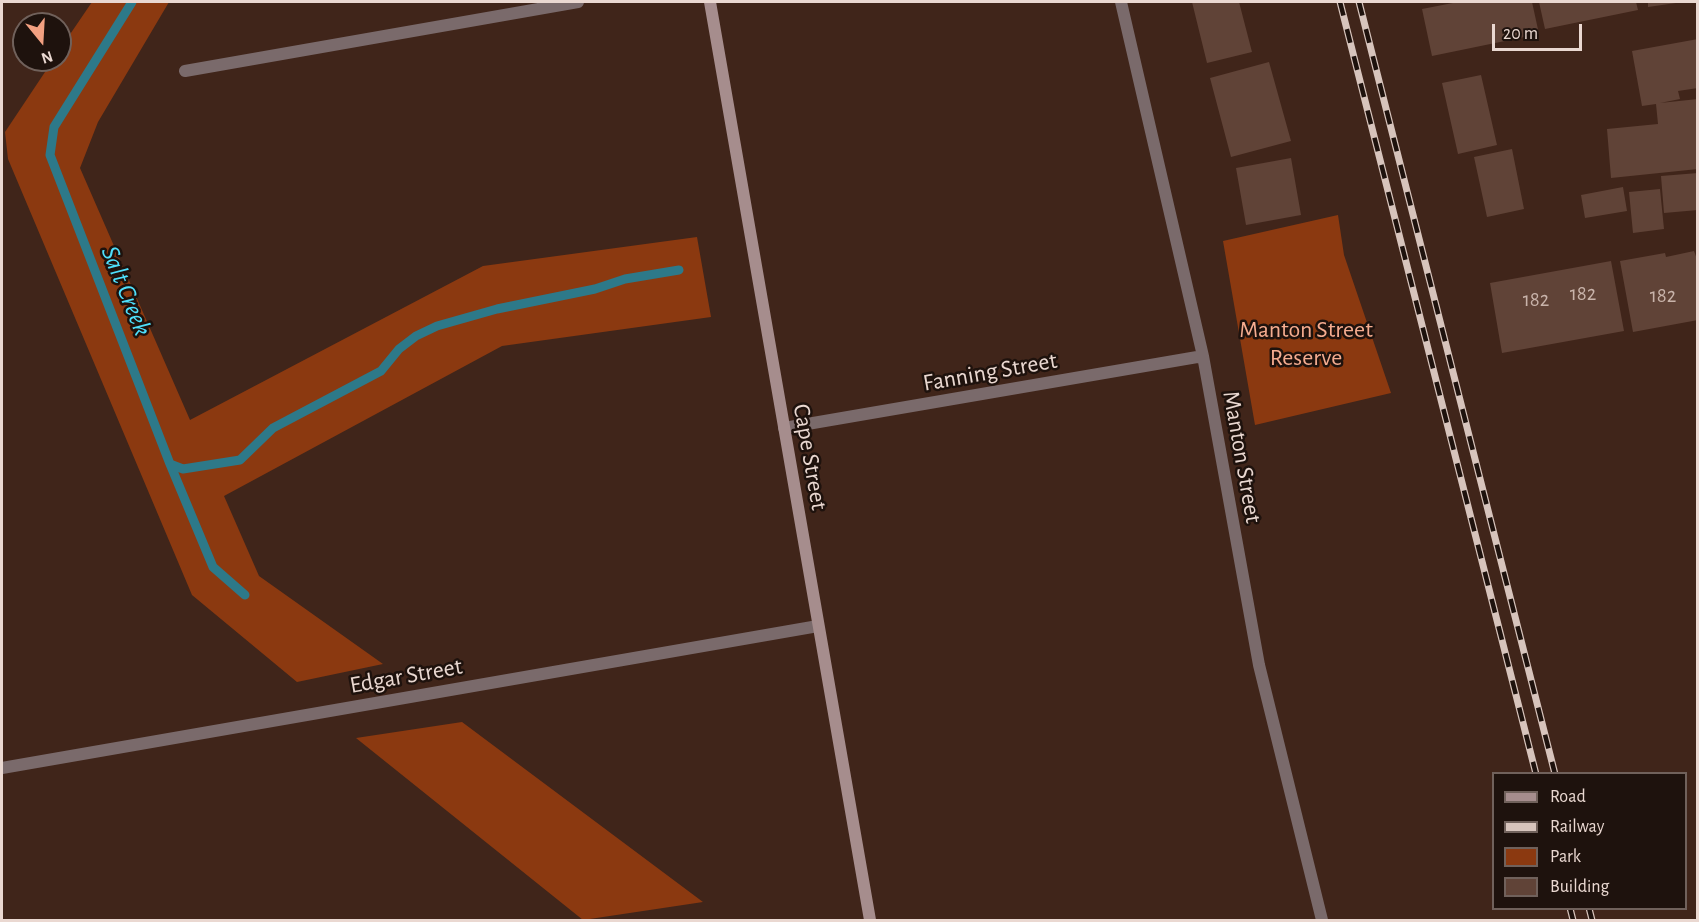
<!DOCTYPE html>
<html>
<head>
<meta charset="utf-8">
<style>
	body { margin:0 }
	#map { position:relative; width:1699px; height:922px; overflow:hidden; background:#40251a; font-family:"Alegreya Sans",sans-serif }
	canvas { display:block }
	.frame { position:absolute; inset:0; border:3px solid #ead8d1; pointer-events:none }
	.legend { position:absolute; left:1492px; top:772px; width:195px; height:138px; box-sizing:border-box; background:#1e120d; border:2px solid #70615b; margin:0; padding:8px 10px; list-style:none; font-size:18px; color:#ead8d1 }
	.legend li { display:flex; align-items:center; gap:12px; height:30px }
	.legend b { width:30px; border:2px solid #70615b }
	.north { position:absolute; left:12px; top:12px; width:60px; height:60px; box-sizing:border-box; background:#1e120d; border:2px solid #70615b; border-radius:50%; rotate:162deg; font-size:16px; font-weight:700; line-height:24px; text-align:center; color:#ead8d1 }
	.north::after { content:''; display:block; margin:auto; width:21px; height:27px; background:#f2a081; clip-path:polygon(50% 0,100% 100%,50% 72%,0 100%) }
	.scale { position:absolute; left:1492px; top:24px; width:90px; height:27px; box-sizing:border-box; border:3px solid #ead8d1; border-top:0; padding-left:8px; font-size:18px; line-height:21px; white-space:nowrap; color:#ead8d1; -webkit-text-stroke:4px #1e120d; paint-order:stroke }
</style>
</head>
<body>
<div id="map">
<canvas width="1699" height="922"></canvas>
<div class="frame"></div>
<ul class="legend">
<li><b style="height:8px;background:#a68d8d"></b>Road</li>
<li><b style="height:8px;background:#d7c4bc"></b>Railway</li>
<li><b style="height:16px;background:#8b3910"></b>Park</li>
<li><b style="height:16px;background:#604337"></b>Building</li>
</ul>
<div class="north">N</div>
<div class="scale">20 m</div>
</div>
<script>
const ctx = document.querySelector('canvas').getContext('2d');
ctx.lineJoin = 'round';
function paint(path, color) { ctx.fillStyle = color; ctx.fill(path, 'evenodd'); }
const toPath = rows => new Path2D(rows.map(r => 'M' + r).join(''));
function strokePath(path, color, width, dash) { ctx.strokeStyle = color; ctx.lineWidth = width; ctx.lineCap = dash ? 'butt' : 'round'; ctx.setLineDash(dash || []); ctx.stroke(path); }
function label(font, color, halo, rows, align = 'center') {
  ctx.font = font + ' "Alegreya Sans",sans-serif'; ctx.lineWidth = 5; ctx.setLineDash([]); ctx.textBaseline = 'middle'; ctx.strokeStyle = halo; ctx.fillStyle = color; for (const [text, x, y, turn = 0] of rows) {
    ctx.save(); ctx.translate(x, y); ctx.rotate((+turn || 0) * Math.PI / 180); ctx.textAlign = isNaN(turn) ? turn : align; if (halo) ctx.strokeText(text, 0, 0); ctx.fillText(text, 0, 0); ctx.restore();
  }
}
const green = toPath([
	[92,2,169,2,98,122,80,168,190,420,483,266,697,237,711,317,502,346,224,496,259,576,383,664,297,682,192,595,8,159,5,132,53,60,60,60,60,49],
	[1338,215,1344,255,1391,393,1255,425,1223,241],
	[462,722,703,902,583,920,356,738]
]);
const stream = toPath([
	[132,2,54,127,50,155,170,464,213,567,245,595],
	[170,464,183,469,240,460,273,428,381,371,399,349,416,336,437,326,497,309,595,289,625,279,679,270]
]);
const building = toPath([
	[1192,2,1239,2,1252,52,1207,63],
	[1458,2,1532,2,1539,34,1432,56,1422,9],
	[1539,2,1636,2,1638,10,1545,29],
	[1648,2,1676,2,1676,3,1648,7],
	[1698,39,1698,88,1678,91,1680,99,1660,103,1698,99,1698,169,1611,178,1607,129,1658,124,1656,104,1642,106,1632,51],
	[1269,62,1291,141,1231,157,1210,78],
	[1481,75,1497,145,1458,154,1442,83],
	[1512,149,1524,209,1487,217,1474,157],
	[1291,158,1301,215,1246,225,1236,168],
	[1698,173,1698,210,1664,213,1661,176],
	[1623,187,1627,211,1585,218,1581,195],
	[1660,189,1664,229,1633,233,1629,192],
	[1694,251,1698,262,1698,320,1633,332,1620,261,1665,253,1666,257],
	[1611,261,1624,331,1502,353,1490,283]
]);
const street = toPath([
	[1121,2,1203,356,1259,665,1322,920],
	[185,71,578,2],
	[784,428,1203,356],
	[2,768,818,626]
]);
const secondary = toPath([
	[710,2,870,920]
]);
const rail = toPath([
	[1340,2,1536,774],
	[1359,2,1555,774],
	[1570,908,1573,920],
	[1589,908,1592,920]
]);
const numberNames = [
	["182",1583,294],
	["182",1663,296],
	["182",1536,300]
];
const parkNames = [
	["Manton Street",1306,330],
	["Reserve",1306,358]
];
const streetNames = [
	["Fanning Street",990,372,-10],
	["Cape Street",810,457,80],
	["Manton Street",1242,457,80],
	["Edgar Street",406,676,-10]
];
const waterNames = [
	["Salt Creek",126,291,68]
];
paint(green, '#8b3910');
strokePath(stream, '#2d7989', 9);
paint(building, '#604337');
strokePath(street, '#7a6a6b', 12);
strokePath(secondary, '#a68d8d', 12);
strokePath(rail, '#d7c4bc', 7);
strokePath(rail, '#1e120d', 4.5, [14]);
label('21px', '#c8b3aa', null, numberNames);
label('24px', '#f5ac8f', '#1e120d', parkNames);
label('24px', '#ead8d1', '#1e120d', streetNames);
label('italic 26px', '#4fe0fc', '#1e120d', waterNames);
</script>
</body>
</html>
